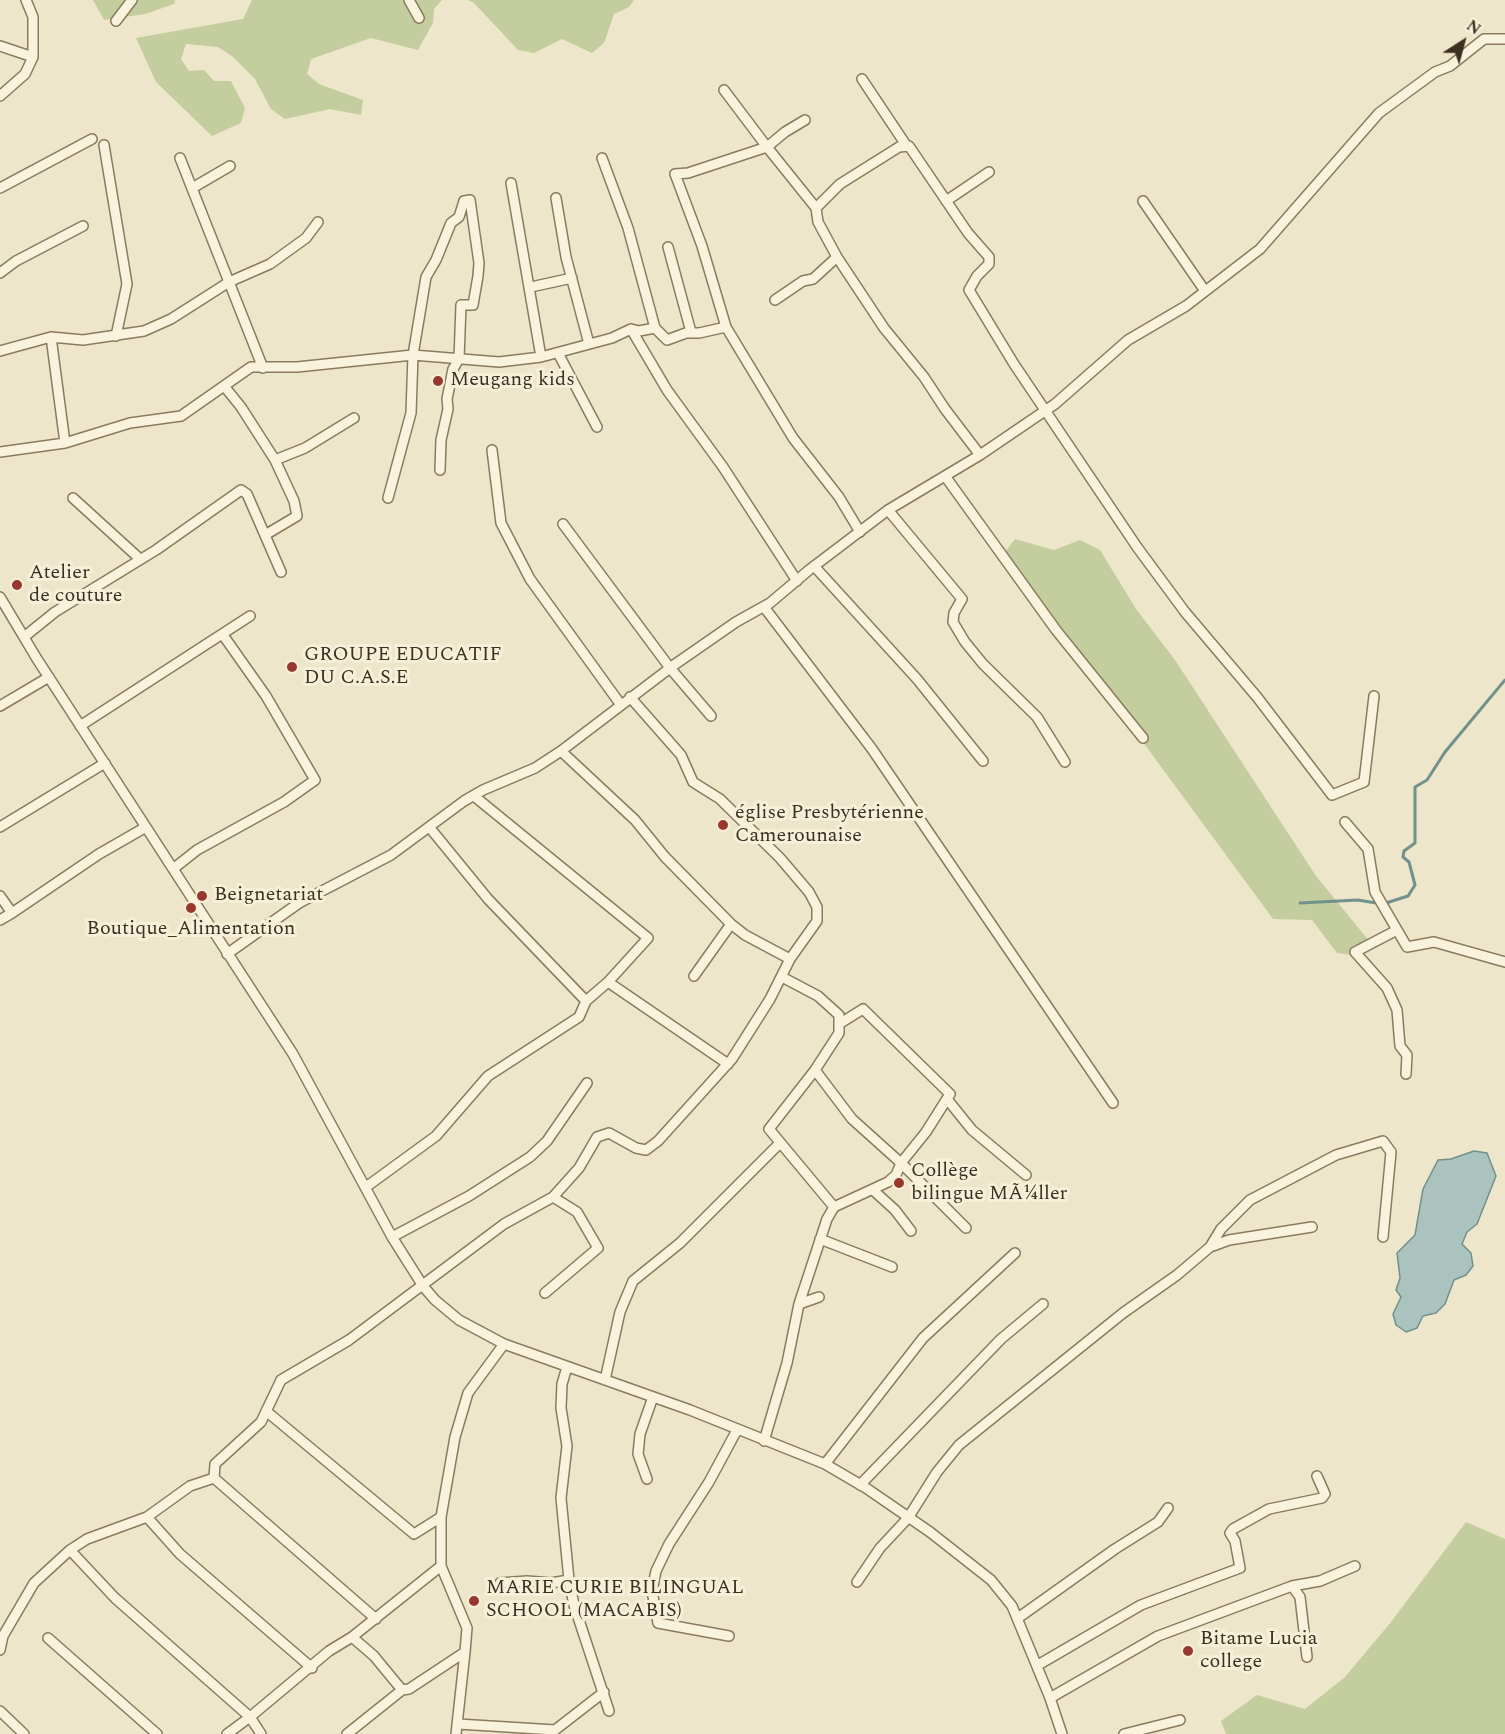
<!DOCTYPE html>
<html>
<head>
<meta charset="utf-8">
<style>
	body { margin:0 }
	#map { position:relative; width:1505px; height:1734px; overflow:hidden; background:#eee6ca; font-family:Spectral,serif }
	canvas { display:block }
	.north { position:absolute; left:1433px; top:12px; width:60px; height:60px; -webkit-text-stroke:4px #f6f0d9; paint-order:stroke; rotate:36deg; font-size:16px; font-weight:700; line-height:24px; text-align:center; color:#3c3021 }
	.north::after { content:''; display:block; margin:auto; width:21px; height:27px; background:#3c3021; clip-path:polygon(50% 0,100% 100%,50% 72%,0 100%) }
</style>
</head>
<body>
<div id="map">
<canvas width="1505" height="1734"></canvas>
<div class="north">N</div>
</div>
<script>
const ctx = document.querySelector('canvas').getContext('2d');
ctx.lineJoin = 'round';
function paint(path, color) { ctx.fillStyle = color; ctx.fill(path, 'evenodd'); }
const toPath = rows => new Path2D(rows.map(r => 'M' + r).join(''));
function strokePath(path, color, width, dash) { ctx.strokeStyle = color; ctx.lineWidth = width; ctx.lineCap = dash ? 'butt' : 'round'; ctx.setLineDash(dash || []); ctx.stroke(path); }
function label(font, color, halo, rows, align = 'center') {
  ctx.font = font + ' Spectral,serif'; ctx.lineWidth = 6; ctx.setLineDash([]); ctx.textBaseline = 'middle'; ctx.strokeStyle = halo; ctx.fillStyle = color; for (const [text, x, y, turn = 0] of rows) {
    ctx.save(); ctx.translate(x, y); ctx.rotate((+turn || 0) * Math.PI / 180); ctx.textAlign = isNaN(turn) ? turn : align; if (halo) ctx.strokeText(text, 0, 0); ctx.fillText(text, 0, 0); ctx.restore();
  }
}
const green = toPath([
	[93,0,175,0,174,4,145,14,104,20],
	[252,0,442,0,434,9,433,23,418,50,371,38,311,59,307,74,319,84,363,100,361,115,330,109,285,119,271,109,255,79,232,56,218,47,186,44,181,59,189,71,204,70,214,81,231,81,245,108,241,123,212,136,156,82,136,38,243,19],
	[468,0,634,0,629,7,614,14,604,43,592,53,562,39,534,53,518,50,474,3],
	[1015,539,1054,550,1080,540,1100,550,1136,609,1175,660,1316,876,1370,942,1351,955,1337,953,1312,920,1273,919,1004,553],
	[1466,1522,1505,1539,1505,1734,1226,1734,1221,1721,1257,1695,1305,1709,1345,1677,1391,1622]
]);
const water = toPath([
	[1474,1151,1487,1153,1496,1176,1477,1224,1467,1232,1462,1244,1471,1253,1473,1266,1466,1275,1454,1280,1445,1304,1436,1313,1423,1316,1417,1328,1406,1332,1396,1325,1393,1314,1401,1297,1396,1290,1400,1278,1397,1253,1415,1235,1423,1189,1438,1160,1451,1159,1474,1151]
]);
const stream = toPath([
	[1300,903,1358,900,1376,903],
	[1386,903,1408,896,1415,885,1409,862,1403,857,1404,851,1415,843,1415,787,1427,780,1445,752,1505,680]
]);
const minor = toPath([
	[409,0,419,18],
	[116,21,132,0],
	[0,46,33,57],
	[862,79,906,145],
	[724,90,767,147,688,173,675,174,702,246,726,327,793,438,839,497,860,532],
	[0,96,25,74,33,57,33,17,26,0],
	[805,120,785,132,767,147,816,208,818,222,837,257,884,328,924,377,945,409,980,455],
	[104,145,127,284,116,336],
	[180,158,263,368],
	[602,158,628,228,655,328],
	[511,183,541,357],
	[194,187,230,166],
	[0,188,92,139],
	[556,198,566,257,589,344],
	[946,201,989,172],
	[1143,201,1205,291],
	[816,208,840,184,899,147,909,146,968,233,989,257,989,264,977,276,969,290,1014,364,1137,547,1185,612,1257,697,1332,795,1364,782,1374,696],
	[668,247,691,332],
	[0,273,16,261,83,226],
	[531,287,572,278],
	[775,300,803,281,813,279,837,257],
	[631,329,667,390,723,467,797,581],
	[51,337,65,443],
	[0,351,51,337,83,340,144,331,171,319,229,282,270,264,306,238,318,222],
	[558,353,597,427],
	[224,386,241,407,275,460,294,501,297,516,265,535],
	[492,450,501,523,530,579,621,705],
	[0,452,65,443,130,423,181,416,251,367,297,367,413,355,499,362,541,357,612,338,631,329,639,331,655,328,667,340,686,333,699,333,726,327],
	[275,460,305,448,354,418],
	[945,476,1056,630,1143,738],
	[73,498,140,559],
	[388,498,411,413,413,355,426,277,436,260,451,223,459,217,464,201,470,200,479,263,478,276,473,305,461,305,459,359,453,369,447,399,448,409,441,440,440,470],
	[888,510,962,599,954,613,953,622,965,642,983,664,1037,717,1065,762],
	[563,524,670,668,711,716],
	[814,566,917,679,983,761],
	[0,597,37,659,293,1054,392,1237,423,1286,435,1300,459,1320,504,1344,690,1410,825,1464,866,1488,930,1532,991,1580,1012,1606,1050,1698,1062,1734],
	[764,607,872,749,1113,1103],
	[24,637,55,612,156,550,241,490,247,494,281,572],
	[0,706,49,677],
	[80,726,250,616],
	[561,751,635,820,665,857,731,924],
	[474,796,648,938,608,982],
	[1345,822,1368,849,1375,892,1407,947,1434,942,1505,962],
	[0,827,105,763],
	[173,869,197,850,284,802,315,780,266,696,223,635],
	[0,896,12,913,0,920],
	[12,913,99,854,146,827],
	[1397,930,1355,952,1387,988,1397,1010,1400,1046,1407,1055,1406,1074],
	[227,954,299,903,391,855,464,801,483,790,535,768,561,751,674,665,736,622,770,603,809,570,888,510,980,455,1055,404,1128,340,1186,306,1260,249,1379,113,1435,72,1450,66,1484,39,1505,39],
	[694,976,731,924,745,935,790,959],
	[586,1001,608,982,728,1064],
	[839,1024,863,1009,950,1094,926,1132,901,1163,966,1228],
	[815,1070,769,1129,834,1207],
	[947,1099,972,1130,1026,1175],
	[366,1187,436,1136,488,1076,579,1017,586,1001,488,899,430,828],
	[873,1190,895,1210,911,1231],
	[392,1237,469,1196,530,1157,547,1141,587,1083],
	[820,1239,892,1267],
	[1210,1247,1221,1229,1250,1200,1336,1155,1383,1141,1391,1152,1383,1237],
	[545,1293,598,1248,577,1212,553,1197],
	[799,1304,819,1297],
	[567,1367,562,1384,561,1408,567,1446,561,1498,569,1580,574,1605,609,1711],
	[605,1380,620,1312,633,1281,680,1243,779,1144],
	[266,1411,414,1534,441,1517],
	[764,1441,787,1363,799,1304,827,1219,834,1207,888,1182,896,1175,901,1163,852,1119,815,1070,839,1033,839,1015,818,996,782,977],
	[825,1464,923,1338,1015,1253],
	[214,1478,190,1486,147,1517,87,1539,70,1550,115,1598,250,1717,329,1651,352,1637,441,1566],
	[647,1479,638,1454,640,1434,653,1397],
	[860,1485,1001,1339,1043,1304],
	[147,1517,180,1554,312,1668],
	[857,1582,880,1548,908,1518,937,1472,959,1445,1123,1313,1177,1275,1210,1247,1229,1240,1312,1227],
	[500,1583,527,1581,551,1583,569,1580],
	[1292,1586,1320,1581,1355,1566],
	[1018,1618,1115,1549,1158,1522,1168,1508],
	[376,1619,214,1478,215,1464,261,1422,281,1380,349,1340,504,1224,553,1197,579,1168,597,1137,609,1133,636,1148,646,1150,658,1141,732,1059,770,999,790,959,817,921,817,907,809,892,780,858,720,799,693,782,681,755,630,697],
	[729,1636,658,1623,652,1591,656,1571,669,1544,709,1482,737,1430],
	[352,1637,374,1656,402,1690],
	[48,1638,157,1734],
	[0,1650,3,1636,34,1583,70,1550],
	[1038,1665,1141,1605,1240,1568,1235,1541,1230,1533,1233,1529,1269,1509,1322,1498,1325,1494,1317,1476],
	[1050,1698,1158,1636,1292,1586,1300,1597,1307,1657],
	[0,1711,24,1734],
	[458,1724,555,1730,604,1692],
	[227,1734,250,1717,261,1734],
	[347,1734,402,1690,409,1689,465,1652,467,1628,441,1566,441,1517,455,1437,468,1393,504,1344],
	[456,1734,465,1652],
	[1124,1734,1180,1720]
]);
const markers = [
	[438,381,6,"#99372f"],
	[17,585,6,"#99372f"],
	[292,667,6,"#99372f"],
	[723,825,6,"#99372f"],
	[202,896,6,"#99372f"],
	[191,908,6,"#99372f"],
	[899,1183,6,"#99372f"],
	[474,1601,6,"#99372f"],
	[1188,1651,6,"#99372f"]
];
const poiNames = [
	["Meugang kids",450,381],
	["Atelier",29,574],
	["de couture",29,597],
	["GROUPE EDUCATIF",304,656],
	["DU C.A.S.E",304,679],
	["église Presbytérienne",735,814],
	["Camerounaise",735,837],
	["Beignetariat",214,896],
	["Boutique_Alimentation",191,930,"center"],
	["Collège",911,1172],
	["bilingue MÃ¼ller",911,1195],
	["MARIE CURIE BILINGUAL",486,1589],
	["SCHOOL (MACABIS)",486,1612],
	["Bitame Lucia",1200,1640],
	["college",1200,1663]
];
paint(green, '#c3cd9d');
paint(water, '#aac3be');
strokePath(water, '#70918c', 1.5);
strokePath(stream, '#70918c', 3);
strokePath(minor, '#8b7a5e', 12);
strokePath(minor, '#f9f3dd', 9);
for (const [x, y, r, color] of markers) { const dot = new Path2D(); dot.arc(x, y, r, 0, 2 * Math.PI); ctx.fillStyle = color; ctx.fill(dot); strokePath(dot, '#f6f0d9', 2); }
label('20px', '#3c3021', '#f6f0d9', poiNames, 'left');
</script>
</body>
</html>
